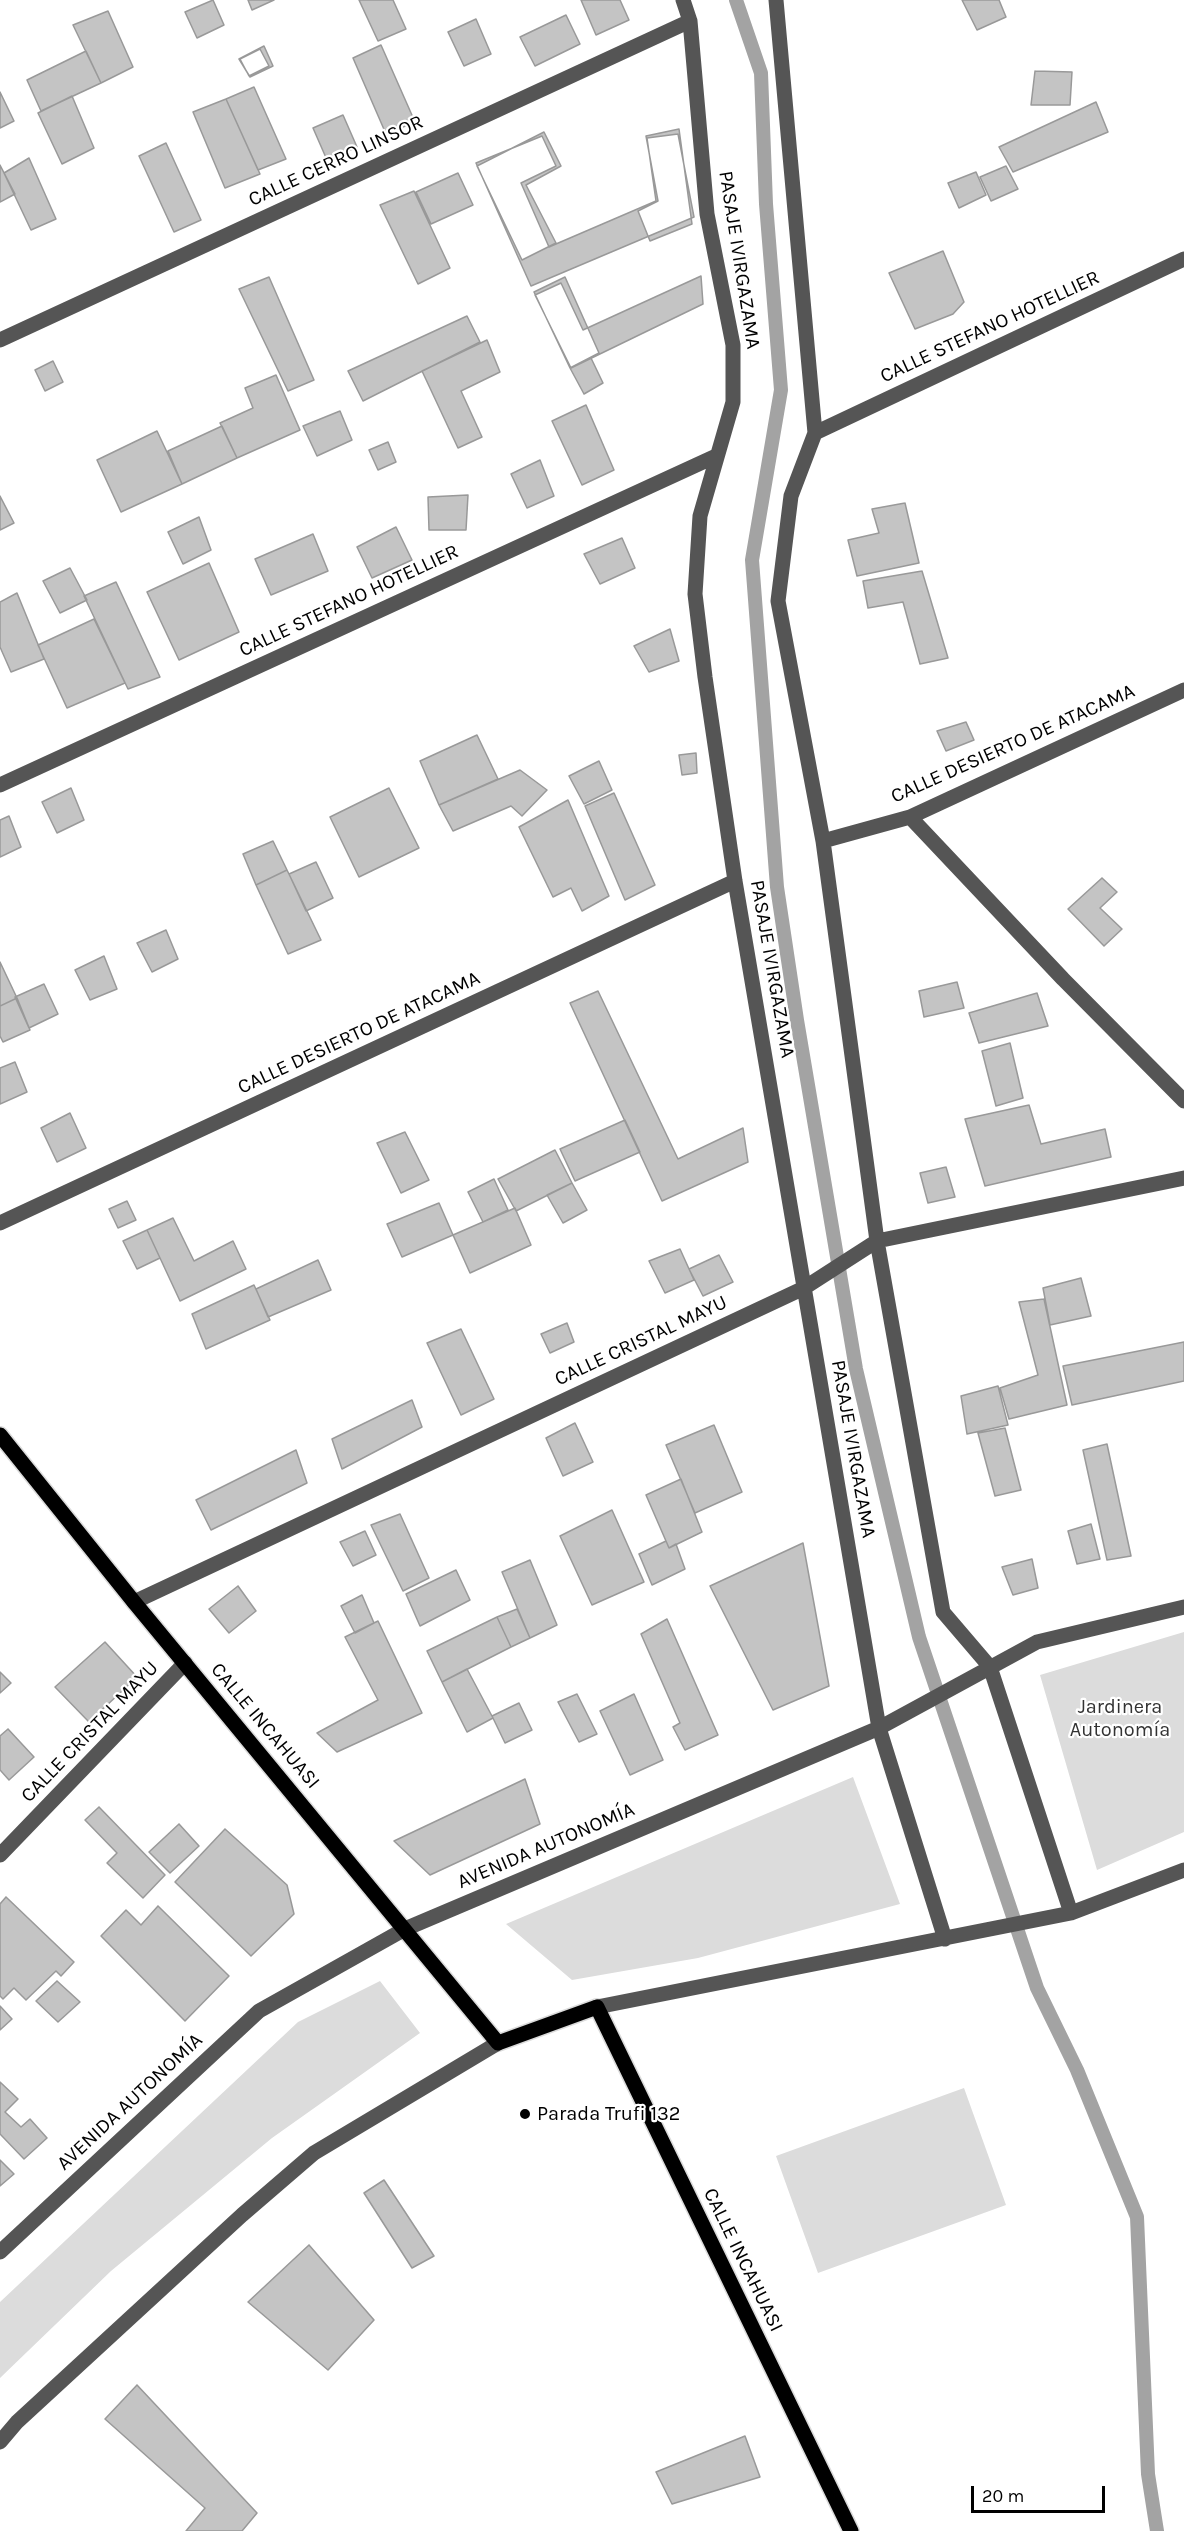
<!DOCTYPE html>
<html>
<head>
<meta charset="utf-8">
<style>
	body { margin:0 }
	#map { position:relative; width:1184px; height:2531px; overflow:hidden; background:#fff; font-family:Karla,sans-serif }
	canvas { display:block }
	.scale { position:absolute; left:971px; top:2486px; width:134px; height:27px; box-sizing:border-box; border:3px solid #000; border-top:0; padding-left:8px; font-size:18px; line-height:21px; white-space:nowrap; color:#000; -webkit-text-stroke:4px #fff; paint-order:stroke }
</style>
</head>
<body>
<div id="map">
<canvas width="1184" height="2531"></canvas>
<div class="scale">20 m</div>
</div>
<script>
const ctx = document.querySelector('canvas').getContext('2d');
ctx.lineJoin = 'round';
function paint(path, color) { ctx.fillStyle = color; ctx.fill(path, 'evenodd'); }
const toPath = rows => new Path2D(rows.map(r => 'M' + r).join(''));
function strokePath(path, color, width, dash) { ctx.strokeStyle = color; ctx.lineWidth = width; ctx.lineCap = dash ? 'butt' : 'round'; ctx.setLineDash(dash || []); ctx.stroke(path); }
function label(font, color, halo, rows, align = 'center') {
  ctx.font = font + ' Karla,sans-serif'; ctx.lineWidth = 4.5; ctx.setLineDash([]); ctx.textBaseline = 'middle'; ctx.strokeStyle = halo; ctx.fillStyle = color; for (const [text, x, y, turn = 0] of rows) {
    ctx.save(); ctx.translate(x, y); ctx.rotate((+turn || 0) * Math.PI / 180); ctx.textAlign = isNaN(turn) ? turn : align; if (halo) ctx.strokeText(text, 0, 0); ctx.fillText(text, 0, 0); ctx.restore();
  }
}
const green = toPath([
	[1184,1632,1184,1832,1097,1870,1040,1675],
	[853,1777,900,1904,698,1958,572,1980,506,1924],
	[380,1981,420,2033,272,2138,111,2271,0,2378,0,2302,298,2022],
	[964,2088,1006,2205,818,2273,776,2156]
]);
const stream = toPath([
	[736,0,761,73,766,204,781,390,752,560,777,887,797,1020,856,1369,919,1637,1037,1988,1077,2070,1137,2217,1148,2474,1157,2531]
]);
const building = toPath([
	[213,0,224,25,197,38,185,12,213,0],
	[248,0,274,0,252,10,248,0],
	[359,0,393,0,406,29,378,41,359,0],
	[581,0,620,0,629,20,596,35,581,0],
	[962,0,999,0,1006,17,977,30,962,0],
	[108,11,133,67,101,83,73,25,108,11],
	[566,15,580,44,535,66,520,37,566,15],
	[476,19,491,54,464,66,448,32,476,19],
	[381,45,415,122,386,134,353,58,381,45],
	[264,46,273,66,250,77,239,59,264,46],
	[260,49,269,66,249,76,240,59,260,49],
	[86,51,101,83,41,111,27,80,86,51],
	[1035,71,1072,72,1070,105,1031,105,1035,71],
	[254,87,286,159,258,170,226,99,254,87],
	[0,92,14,121,0,128,0,92],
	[72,96,94,148,62,164,38,113,72,96],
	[226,99,260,174,225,188,193,112,226,99],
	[1096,102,1108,132,1013,172,999,147,1096,102],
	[343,115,357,147,327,160,313,128,343,115],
	[679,129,692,224,650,241,638,211,658,201,646,136,679,129],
	[544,132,561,166,526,185,556,243,522,260,477,166,544,132],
	[678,134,694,217,531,286,476,163,542,136,556,166,521,183,549,247,656,201,647,138,678,134],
	[166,143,201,220,174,232,139,156,166,143],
	[29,158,56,219,31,230,4,173,29,158],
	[0,165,15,194,0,202,0,165],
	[1006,166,1018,189,991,201,980,177,1006,166],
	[976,172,986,195,959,208,948,183,976,172],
	[458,173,473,205,431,224,416,192,458,173],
	[414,191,450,268,418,284,380,205,414,191],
	[943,251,964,302,953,314,915,329,889,273,943,251],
	[701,276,703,304,571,368,535,295,561,283,583,330,701,276],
	[269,277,314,380,288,391,239,289,269,277],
	[565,277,599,353,570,368,534,292,565,277],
	[467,316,480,342,363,401,348,371,467,316],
	[487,340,500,372,461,391,482,437,458,448,422,371,487,340],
	[591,358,603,383,584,394,570,368,591,358],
	[53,361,63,382,45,391,35,370,53,361],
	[276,375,300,430,237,458,220,423,253,408,245,388,276,375],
	[586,405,614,470,582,485,552,421,586,405],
	[340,411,352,440,317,456,303,426,340,411],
	[222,426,237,458,182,484,168,451,222,426],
	[157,431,182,484,121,512,97,460,157,431],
	[388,442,396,462,378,470,369,450,388,442],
	[540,460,554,496,527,508,511,474,540,460],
	[468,495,466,530,429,530,428,497,468,495],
	[0,496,14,523,0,530,0,496],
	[905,503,919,563,857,576,848,540,879,533,872,509,905,503],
	[199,517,211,550,183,564,168,532,199,517],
	[396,527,412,560,372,578,357,547,396,527],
	[313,534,328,571,271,595,255,559,313,534],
	[622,538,635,568,600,584,584,554,622,538],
	[209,563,239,632,179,660,147,592,209,563],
	[70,568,87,600,60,613,43,581,70,568],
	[922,571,948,658,920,664,903,602,868,608,863,581,922,571],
	[116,582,160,677,128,689,84,596,116,582],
	[17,593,44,659,11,672,0,647,0,602,17,593],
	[94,619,125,683,67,708,38,645,94,619],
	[670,629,679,661,649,672,634,646,670,629],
	[966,722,974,740,946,751,937,731,966,722],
	[477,735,498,779,439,805,420,761,477,735],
	[696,753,697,773,682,775,679,755,696,753],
	[599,761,612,790,584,804,569,776,599,761],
	[520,770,547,790,522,816,511,806,453,831,439,805,520,770],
	[71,788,84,820,57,833,42,802,71,788],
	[389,788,419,848,359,877,330,817,389,788],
	[614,793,655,885,625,900,585,806,614,793],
	[568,800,609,896,582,911,571,888,553,897,519,827,568,800],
	[9,816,21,847,0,857,0,820,9,816],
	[273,841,287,870,256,885,243,854,273,841],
	[316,862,333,898,306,911,289,874,316,862],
	[287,870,321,940,288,954,256,885,287,870],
	[1102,878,1117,892,1100,908,1122,929,1104,946,1068,909,1102,878],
	[166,930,178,959,152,972,137,943,166,930],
	[104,956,117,989,90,1000,75,970,104,956],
	[0,962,17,998,0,1006,0,962],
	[957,982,964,1008,924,1017,919,991,957,982],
	[44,984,58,1014,29,1028,15,997,44,984],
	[598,991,678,1159,743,1128,748,1162,662,1201,570,1003,598,991],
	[1037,993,1048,1026,979,1043,969,1013,1037,993],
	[17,998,30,1030,3,1042,0,1036,0,1006,17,998],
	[1010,1043,1023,1098,996,1106,982,1051,1010,1043],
	[15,1062,27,1092,0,1104,0,1068,15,1062],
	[1029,1105,1041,1144,1105,1129,1111,1157,985,1186,965,1119,1029,1105],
	[70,1113,86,1148,57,1162,41,1128,70,1113],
	[625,1120,640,1152,575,1181,560,1149,625,1120],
	[405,1132,429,1180,401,1193,377,1143,405,1132],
	[555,1150,572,1183,516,1211,498,1179,555,1150],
	[946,1167,955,1197,928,1203,920,1173,946,1167],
	[494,1179,508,1210,483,1222,468,1192,494,1179],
	[572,1183,587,1210,563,1223,547,1195,572,1183],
	[127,1201,136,1220,118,1228,109,1209,127,1201],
	[439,1203,453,1235,402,1257,387,1224,439,1203],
	[515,1208,531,1245,470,1273,453,1235,515,1208],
	[173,1218,194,1261,233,1241,246,1269,180,1301,147,1230,173,1218],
	[147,1230,160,1258,137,1269,123,1241,147,1230],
	[680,1249,694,1280,665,1293,649,1261,680,1249],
	[719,1255,733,1282,703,1296,689,1269,719,1255],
	[318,1260,331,1290,268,1317,256,1289,318,1260],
	[1081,1278,1091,1316,1050,1325,1043,1288,1081,1278],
	[254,1285,270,1320,206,1349,192,1314,254,1285],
	[1044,1299,1067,1405,1009,1419,1000,1388,1038,1375,1019,1302,1044,1299],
	[567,1323,574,1342,550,1353,541,1334,567,1323],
	[461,1329,494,1399,461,1415,427,1343,461,1329],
	[1184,1342,1184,1381,1072,1405,1063,1366,1184,1342],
	[998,1386,1008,1425,967,1434,961,1396,998,1386],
	[412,1400,422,1427,342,1469,332,1439,412,1400],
	[575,1423,593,1462,563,1476,546,1438,575,1423],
	[714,1425,742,1492,695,1513,666,1445,714,1425],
	[1005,1428,1021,1490,995,1496,978,1433,1005,1428],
	[1107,1444,1131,1556,1107,1560,1083,1450,1107,1444],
	[296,1450,307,1483,211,1530,196,1500,296,1450],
	[681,1479,702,1532,669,1548,646,1495,681,1479],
	[612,1510,644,1582,592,1605,560,1536,612,1510],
	[400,1514,429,1578,403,1591,371,1525,400,1514],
	[1091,1524,1100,1559,1077,1564,1068,1531,1091,1524],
	[365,1531,376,1555,353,1566,340,1542,365,1531],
	[666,1541,669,1548,676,1544,685,1569,652,1585,639,1554,666,1541],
	[803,1543,829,1686,773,1710,710,1586,803,1543],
	[1032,1559,1038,1588,1013,1595,1002,1567,1032,1559],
	[530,1560,557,1625,530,1638,502,1572,530,1560],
	[456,1570,470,1600,420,1626,406,1594,456,1570],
	[238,1586,256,1611,229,1633,209,1609,238,1586],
	[362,1595,374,1623,355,1633,341,1606,362,1595],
	[517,1609,530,1638,511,1647,497,1617,517,1609],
	[497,1617,511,1647,442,1682,427,1651,497,1617],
	[667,1619,718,1735,685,1750,673,1727,680,1723,641,1634,667,1619],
	[378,1621,422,1713,337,1752,317,1733,378,1700,345,1637,378,1621],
	[105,1642,137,1677,89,1722,55,1687,105,1642],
	[467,1669,493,1718,467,1732,442,1682,467,1669],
	[0,1672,11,1683,0,1693,0,1672],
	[577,1694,597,1734,579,1742,558,1702,577,1694],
	[634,1694,663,1760,630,1775,600,1711,634,1694],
	[519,1703,532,1730,505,1743,492,1716,519,1703],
	[8,1729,34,1757,9,1780,0,1770,0,1736,8,1729],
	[525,1779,540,1824,430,1875,394,1841,525,1779],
	[99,1807,165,1875,143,1898,107,1863,117,1853,85,1820,99,1807],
	[179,1824,199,1846,170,1873,149,1852,179,1824],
	[225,1829,287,1885,294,1914,251,1956,175,1882,225,1829],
	[6,1897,74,1962,61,1976,56,1971,26,2000,14,1988,3,1999,0,1996,0,1904,6,1897],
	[158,1906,229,1976,185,2021,101,1936,126,1910,141,1925,158,1906],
	[57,1981,80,2002,58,2022,36,2001,57,1981],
	[0,2006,12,2019,0,2030,0,2006],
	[0,2082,18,2099,5,2112,21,2127,30,2119,47,2138,24,2159,0,2134,0,2082],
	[0,2160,14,2174,0,2186,0,2160],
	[384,2180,434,2256,412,2268,364,2193,384,2180],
	[309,2245,374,2320,328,2370,248,2302,309,2245],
	[137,2385,257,2513,242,2531,186,2531,205,2508,105,2419,137,2385],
	[745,2436,760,2477,672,2504,656,2472,745,2436]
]);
const minor = toPath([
	[683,0,690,21,707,214,733,345,733,402,700,516,695,594,705,677,735,881,879,1728,945,1939],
	[776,0,815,433,791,496,778,601,823,841,877,1241,943,1612,990,1667,1071,1913],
	[0,340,690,21],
	[815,433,1184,259],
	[0,785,716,456],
	[910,817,1063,979,1184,1101],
	[823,841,910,817,1184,690],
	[0,1223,735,881],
	[134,1602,804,1288,877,1241,1184,1178],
	[0,1855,185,1663],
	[597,2007,1071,1913,1184,1870],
	[0,2252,259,2011,405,1929,879,1728,1037,1642,1184,1607],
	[0,2442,17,2422,242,2215,314,2153,498,2043]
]);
const major = toPath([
	[0,1435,134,1602,498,2043,597,2007,851,2531]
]);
const markers = [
	[525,2114,6,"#000"]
];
const streetNames = [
	["CALLE CERRO LINSOR",336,161,-25],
	["PASAJE IVIRGAZAMA",739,260,81],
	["CALLE STEFANO HOTELLIER",990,327,-25],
	["CALLE STEFANO HOTELLIER",349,601,-25],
	["CALLE DESIERTO DE ATACAMA",1013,744,-24],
	["PASAJE IVIRGAZAMA",772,969,80],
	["CALLE DESIERTO DE ATACAMA",359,1033,-25],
	["CALLE CRISTAL MAYU",641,1341,-25],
	["PASAJE IVIRGAZAMA",853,1449,80],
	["CALLE INCAHUASI",265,1726,50],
	["CALLE CRISTAL MAYU",90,1732,-46],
	["AVENIDA AUTONOMÍA",546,1846,-23],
	["AVENIDA AUTONOMÍA",130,2102,-43],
	["CALLE INCAHUASI",743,2260,64]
];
const parkNames = [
	["Jardinera",1120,1707],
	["Autonomía",1120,1730]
];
const poiNames = [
	["Parada Trufi 132",537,2114]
];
paint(green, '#dcdcdc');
strokePath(stream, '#a3a3a3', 14);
paint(building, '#c4c4c4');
strokePath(building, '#999', 1.5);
strokePath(major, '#dbdbdb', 18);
strokePath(minor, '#555', 15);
strokePath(major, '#000', 15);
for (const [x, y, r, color] of markers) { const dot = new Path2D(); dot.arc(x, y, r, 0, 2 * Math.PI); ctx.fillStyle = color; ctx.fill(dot); strokePath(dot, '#fff', 2); }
label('20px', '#000', '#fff', streetNames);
label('20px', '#333', '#fff', parkNames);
label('20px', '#000', '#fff', poiNames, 'left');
</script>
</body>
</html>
